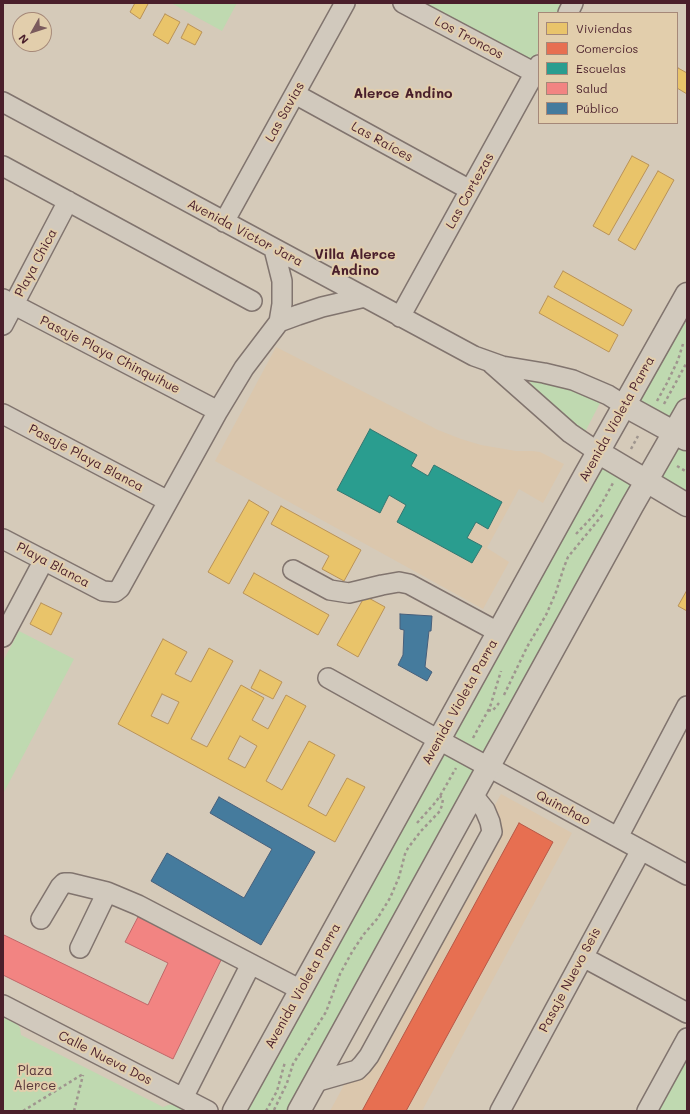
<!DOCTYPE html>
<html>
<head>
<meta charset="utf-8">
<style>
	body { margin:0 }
	#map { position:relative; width:690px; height:1114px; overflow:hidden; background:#d5cab9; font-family:Mali,sans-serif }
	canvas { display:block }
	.frame { position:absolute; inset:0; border:4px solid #4a1f2b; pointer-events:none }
	.legend { position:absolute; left:538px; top:12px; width:140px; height:112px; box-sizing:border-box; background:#e2ceac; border:1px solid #a58878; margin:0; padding:5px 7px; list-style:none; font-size:12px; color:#4a1f2b }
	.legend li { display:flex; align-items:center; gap:8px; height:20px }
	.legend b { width:20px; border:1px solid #a58878 }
	.north { position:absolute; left:12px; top:12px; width:40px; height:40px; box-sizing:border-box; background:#e2ceac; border:1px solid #a58878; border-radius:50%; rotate:231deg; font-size:11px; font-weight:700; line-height:16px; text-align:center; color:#4a1f2b }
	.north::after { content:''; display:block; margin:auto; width:14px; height:18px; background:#7b5b5d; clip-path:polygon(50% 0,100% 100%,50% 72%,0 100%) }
</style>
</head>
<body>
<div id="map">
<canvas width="690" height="1114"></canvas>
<div class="frame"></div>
<ul class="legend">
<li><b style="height:11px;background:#e9c46a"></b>Viviendas</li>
<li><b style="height:11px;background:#e76f51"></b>Comercios</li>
<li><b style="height:11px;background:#2a9d8f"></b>Escuelas</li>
<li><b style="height:11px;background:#f28482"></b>Salud</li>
<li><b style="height:11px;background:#457b9d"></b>Público</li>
</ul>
<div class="north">N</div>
</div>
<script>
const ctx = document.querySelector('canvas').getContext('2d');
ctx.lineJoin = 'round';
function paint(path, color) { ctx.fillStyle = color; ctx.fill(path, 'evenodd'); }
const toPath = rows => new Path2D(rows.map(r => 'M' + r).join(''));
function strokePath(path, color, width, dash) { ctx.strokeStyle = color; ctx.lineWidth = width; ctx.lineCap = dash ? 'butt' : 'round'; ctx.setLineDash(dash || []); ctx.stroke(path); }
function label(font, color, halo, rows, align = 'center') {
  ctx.font = font + ' Mali,sans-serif'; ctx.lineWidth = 4; ctx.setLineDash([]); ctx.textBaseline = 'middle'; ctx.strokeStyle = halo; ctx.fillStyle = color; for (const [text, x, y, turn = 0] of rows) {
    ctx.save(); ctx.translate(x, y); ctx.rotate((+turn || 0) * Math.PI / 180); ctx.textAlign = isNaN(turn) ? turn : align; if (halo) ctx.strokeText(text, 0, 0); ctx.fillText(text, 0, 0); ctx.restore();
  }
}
const built = toPath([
	[276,347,405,413,438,430,461,439,481,445,516,451,532,451,540,452,564,464,543,503,519,489,487,548,509,562,483,609,215,461],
	[501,794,572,833,422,1111,330,1111]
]);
const green = toPath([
	[171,3,237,3,222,31],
	[416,3,564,3,559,13,539,13,539,49,534,59,530,62],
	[687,314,687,391,674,413,671,416,667,416,643,402,641,399,640,396],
	[531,380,558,385,600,403,585,432,543,396,532,385,530,382],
	[678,446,687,451,687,494,661,479],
	[602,467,632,484,609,531,485,751,481,751,458,738,454,733],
	[19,631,74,659,3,794,3,661],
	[444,755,449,755,471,767,474,773,290,1111,244,1111,442,756],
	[3,1017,15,1023,18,1025,20,1028,21,1035,163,1107,168,1105,175,1104,188,1111,3,1111],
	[687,1047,687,1111,653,1111]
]);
const homes = toPath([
	[135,3,146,3,148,4,140,19,130,12,135,3],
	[165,14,180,22,168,44,153,35,165,14],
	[188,24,202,32,195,45,181,38,188,24],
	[678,68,687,73,687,94,677,88,677,70,678,68],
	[632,156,649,165,609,235,593,226,632,156],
	[658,171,674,180,635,250,618,240,658,171],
	[563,271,632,310,623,326,554,287,563,271],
	[548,296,618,335,609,352,539,313,548,296],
	[249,500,269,512,229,584,208,572,249,500],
	[281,506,361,550,344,581,322,569,329,556,271,524,281,506],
	[254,573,329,615,318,635,243,593,254,573],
	[687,590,687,611,678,606,687,590],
	[365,596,385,607,358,657,337,645,365,596],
	[41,603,62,613,51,635,30,624,41,603],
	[163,639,187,652,175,674,191,682,209,648,233,661,191,739,207,747,241,685,264,698,252,720,268,729,286,695,306,706,266,781,282,790,309,741,335,755,308,806,326,816,347,778,365,787,335,842,118,724,163,639],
	[162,694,179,702,168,724,151,716,162,694],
	[240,736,257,746,245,768,228,759,240,736],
	[260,670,282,682,273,699,251,688,260,670]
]);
const shops = toPath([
	[519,823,553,842,406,1111,362,1111,519,823]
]);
const schools = toPath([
	[370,429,417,455,411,466,428,476,434,465,502,502,488,529,476,522,467,538,482,546,472,563,397,522,406,505,389,495,380,513,337,490,370,429]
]);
const health = toPath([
	[138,917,222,958,173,1059,3,975,3,938,4,935,148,1005,168,963,125,942,138,917]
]);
const public = toPath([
	[400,614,432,616,431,631,429,631,425,667,432,672,427,681,398,665,403,655,404,630,400,629,400,614],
	[219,797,315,852,261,945,151,881,167,853,244,898,272,849,210,813,219,797]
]);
const path = toPath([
	[657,401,667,383,678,360,683,344],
	[664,404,687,362],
	[631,449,638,436],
	[677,466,687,472],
	[576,534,594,515,602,503,613,483],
	[504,695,527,647,546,615,556,592,564,567,568,557,604,513],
	[488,710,492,711,494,709,499,703],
	[473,738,490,707,501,671],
	[417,823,434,804,440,796,456,768],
	[274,1110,287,1083,293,1064,326,1012,340,974,352,952,364,934,377,919,390,898,399,877,405,854,408,848,421,831,440,811,442,805,443,799,440,796],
	[23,1111,83,1074],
	[74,1111,83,1075],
	[266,1111,277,1091,285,1062]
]);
const minor = toPath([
	[403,3,535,73],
	[568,13,573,3],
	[295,94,470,190],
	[3,102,474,356,502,366,544,373,573,380,608,395,624,405],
	[3,166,252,301],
	[224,222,345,3],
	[3,299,218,411],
	[400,317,539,65],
	[279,322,298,315,322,307,365,297],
	[3,325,68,201],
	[492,364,570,433,598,452],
	[3,414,168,501],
	[3,539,103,591,115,592,120,588,218,411,244,368,279,322,282,304,282,281,274,249],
	[293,570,330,590,349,593,382,585,399,582,409,584,498,632],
	[3,637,44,560],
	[328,678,439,740,687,875],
	[618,837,687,706],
	[41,919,60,887,64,883,70,883,107,892],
	[80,948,107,892,138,905,301,990],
	[583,957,687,1013],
	[3,1005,208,1111],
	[315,1082,357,1070,362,1065,369,1056,492,832,490,822,485,810,473,795],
	[183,1098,251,964],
	[500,1111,641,850],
	[647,1111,687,1038]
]);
const major = toPath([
	[624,405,686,439],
	[598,452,687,505],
	[234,1111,584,477,687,294],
	[299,1111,632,506,687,410]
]);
const streetNames = [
	["Los Troncos",469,38,28],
	["Las Savias",285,112,-61],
	["Las Raíces",382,142,29],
	["Las Cortezas",470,191,-61],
	["Avenida Víctor Jara",245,233,28],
	["Playa Chica",36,263,-62],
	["Pasaje Playa Chinquihue",110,355,27],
	["Avenida Violeta Parra",617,419,-61],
	["Pasaje Playa Blanca",86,458,28],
	["Playa Blanca",53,565,28],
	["Avenida Violeta Parra",460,702,-61],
	["Quinchao",563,808,28],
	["Pasaje Nuevo Seis",570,980,-62],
	["Avenida Violeta Parra",303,986,-61],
	["Calle Nueva Dos",105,1058,27]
];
const parkNames = [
	["Plaza",35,1071],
	["Alerce",35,1086]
];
const neighbourhoodNames = [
	["Alerce Andino",403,94],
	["Villa Alerce",355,255],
	["Andino",355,271]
];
paint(built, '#dbc7ad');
paint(green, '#bfd9b0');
paint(homes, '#e9c46a');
strokePath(homes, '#b99257', 1);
paint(shops, '#e76f51');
strokePath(shops, '#b85746', 1);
paint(schools, '#2a9d8f');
strokePath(schools, '#347771', 1);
paint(health, '#f28482');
strokePath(health, '#c06668', 1);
paint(public, '#457b9d');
strokePath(public, '#465f7b', 1);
strokePath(minor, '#81746e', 22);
strokePath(major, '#81746e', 25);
strokePath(path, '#9f958e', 2.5, [3, 3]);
strokePath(minor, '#d1c9bd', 19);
strokePath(major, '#d1c9bd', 22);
label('13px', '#4a1f2b', '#e2ceac', streetNames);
label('13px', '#543338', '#e2ceac', parkNames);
label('bold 14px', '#4a1f2b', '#e2ceac', neighbourhoodNames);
</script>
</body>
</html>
